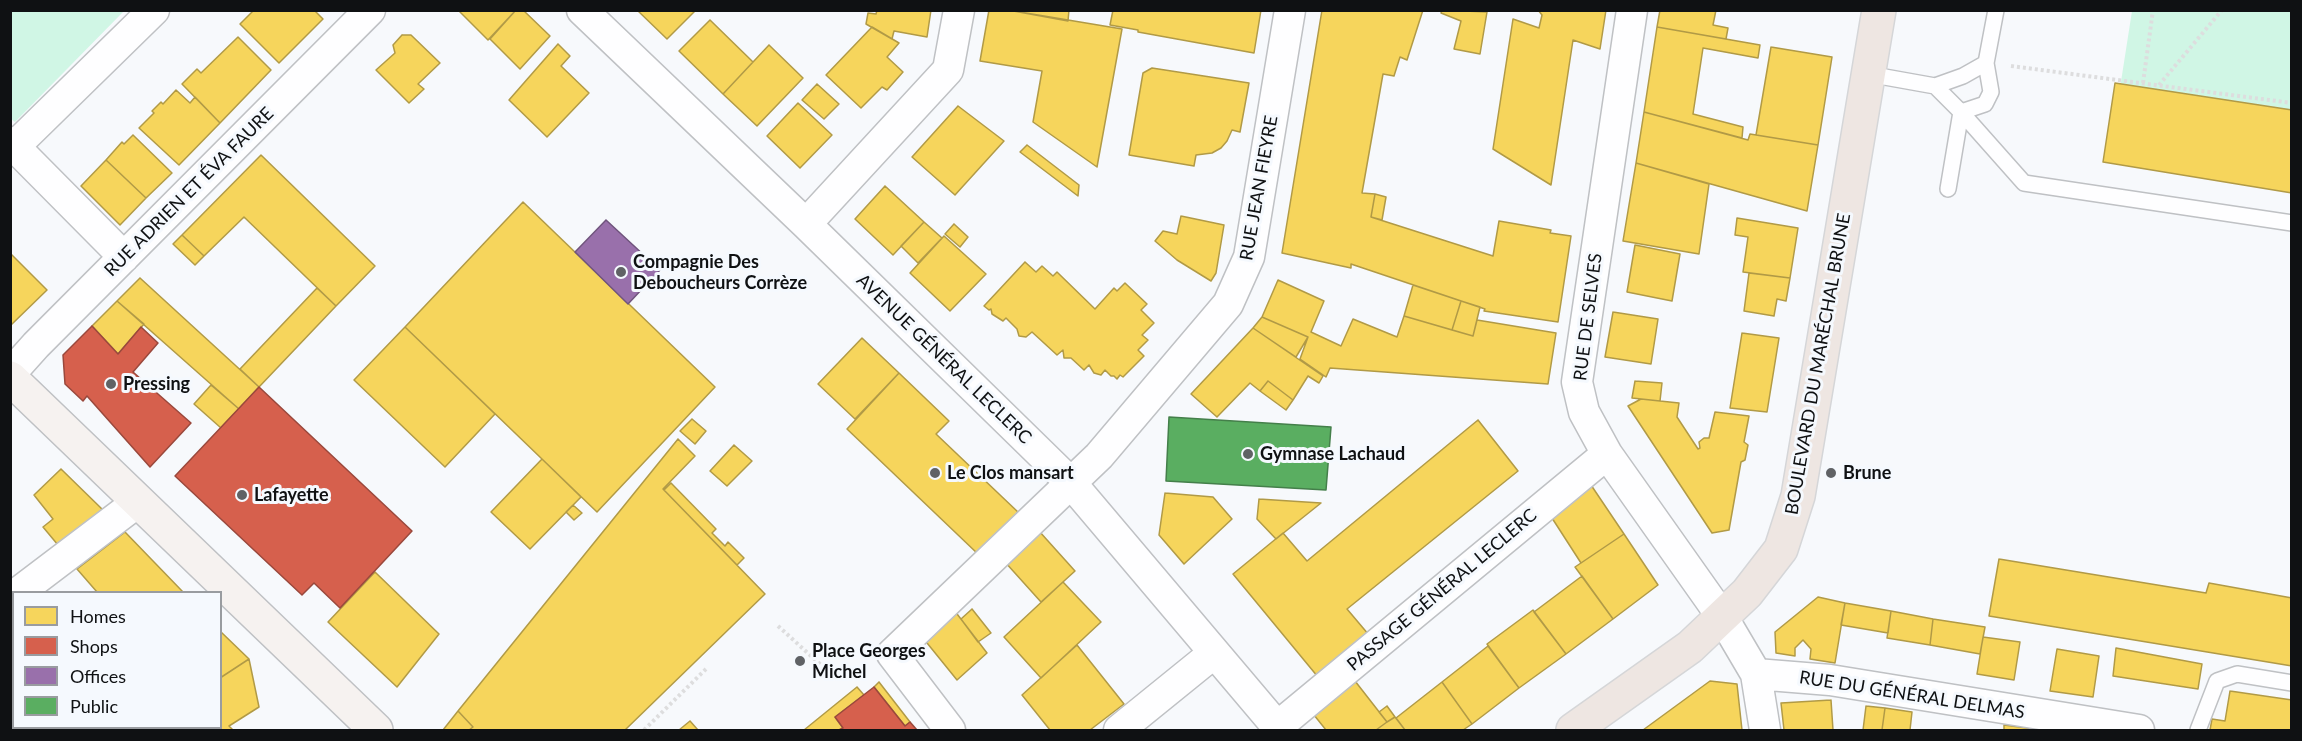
<!DOCTYPE html>
<html>
<head>
<meta charset="utf-8">
<style>
	body { margin:0 }
	#map { position:relative; width:2302px; height:741px; overflow:hidden; background:#f7f9fc; font-family:Lato,sans-serif }
	canvas { display:block }
	.frame { position:absolute; inset:0; border:12px solid #0f1113; pointer-events:none }
	.legend { position:absolute; left:12px; top:591px; width:210px; height:138px; box-sizing:border-box; background:#f5f9fe; border:2px solid #999ca0; margin:0; padding:8px 10px; list-style:none; font-size:18px; color:#0f1113 }
	.legend li { display:flex; align-items:center; gap:12px; height:30px }
	.legend b { width:30px; border:2px solid #999ca0 }
</style>
</head>
<body>
<div id="map">
<canvas width="2302" height="741"></canvas>
<div class="frame"></div>
<ul class="legend">
<li><b style="height:16px;background:#f6d55c"></b>Homes</li>
<li><b style="height:16px;background:#d6604d"></b>Shops</li>
<li><b style="height:16px;background:#9970ab"></b>Offices</li>
<li><b style="height:16px;background:#5aae61"></b>Public</li>
</ul>
</div>
<script>
const ctx = document.querySelector('canvas').getContext('2d');
ctx.lineJoin = 'round';
function paint(path, color) { ctx.fillStyle = color; ctx.fill(path, 'evenodd'); }
const toPath = rows => new Path2D(rows.map(r => 'M' + r).join(''));
function strokePath(path, color, width, dash) { ctx.strokeStyle = color; ctx.lineWidth = width; ctx.lineCap = dash ? 'butt' : 'round'; ctx.setLineDash(dash || []); ctx.stroke(path); }
function label(font, color, halo, rows, align = 'center') {
  ctx.font = font + ' Lato,sans-serif'; ctx.lineWidth = 6; ctx.setLineDash([]); ctx.textBaseline = 'middle'; ctx.strokeStyle = halo; ctx.fillStyle = color; for (const [text, x, y, turn = 0] of rows) {
    ctx.save(); ctx.translate(x, y); ctx.rotate((+turn || 0) * Math.PI / 180); ctx.textAlign = isNaN(turn) ? turn : align; if (halo) ctx.strokeText(text, 0, 0); ctx.fillText(text, 0, 0); ctx.restore();
  }
}
const green = toPath([
	[10,11,11,10,124,11,15,122,10,118],
	[2132,11,2291,11,2291,114,2120,88]
]);
const homes = toPath([
	[254,10,314,10,323,19,279,63,240,24,254,10],
	[458,10,516,10,488,40,458,10],
	[516,10,523,10,550,36,520,69,490,39,516,10],
	[637,10,695,10,695,11,667,39,637,10],
	[877,10,931,10,927,37,894,31,892,39,866,24,868,13,876,14,877,10],
	[989,10,1008,10,1122,29,1097,167,1033,122,1042,71,980,61,989,10],
	[1008,10,1069,10,1068,21,1008,10],
	[1113,10,1261,10,1254,53,1138,32,1138,30,1110,25,1113,10],
	[1322,10,1423,10,1407,60,1400,57,1394,76,1383,74,1362,193,1375,194,1371,217,1493,256,1499,221,1551,230,1550,233,1571,236,1558,322,1484,311,1485,309,1351,264,1351,268,1282,253,1322,10],
	[1442,10,1487,12,1480,54,1454,49,1461,21,1441,13,1442,10],
	[1538,10,1606,10,1600,49,1573,40,1551,185,1493,149,1513,19,1539,28,1542,15,1538,10],
	[1660,10,1716,10,1713,25,1728,28,1726,39,1657,27,1660,10],
	[710,20,753,62,723,94,679,51,710,20],
	[872,27,899,43,887,57,903,72,887,90,882,87,861,108,826,75,872,27],
	[1657,27,1760,45,1758,58,1703,48,1693,114,1743,127,1742,138,1644,112,1657,27],
	[402,35,411,35,440,63,418,84,424,89,409,103,376,70,395,53,393,45,402,35],
	[238,37,271,70,220,123,182,84,197,69,201,73,238,37],
	[558,44,570,56,561,66,589,93,547,137,509,100,558,44],
	[769,45,803,78,757,126,723,94,769,45],
	[1771,47,1832,57,1818,145,1756,135,1771,47],
	[1152,68,1249,83,1240,132,1232,130,1227,141,1221,148,1212,153,1196,155,1194,166,1129,155,1143,73,1152,68],
	[2115,83,2292,110,2292,193,2103,162,2115,83],
	[817,84,839,104,824,119,802,100,817,84],
	[176,90,190,103,195,97,220,123,179,165,139,128,154,113,152,111,161,102,163,104,176,90],
	[798,103,832,135,800,168,767,136,798,103],
	[958,106,1004,141,955,195,912,157,958,106],
	[1644,112,1748,140,1750,134,1818,145,1807,211,1636,163,1644,112],
	[133,135,172,173,146,198,106,160,122,142,124,144,133,135],
	[1027,145,1079,185,1078,196,1020,152,1027,145],
	[261,155,375,266,336,306,244,217,204,256,182,235,261,155],
	[106,160,146,198,120,225,81,186,106,160],
	[1636,163,1709,184,1699,254,1623,241,1636,163],
	[885,186,924,222,893,255,855,219,885,186],
	[1375,194,1386,197,1382,220,1371,217,1375,194],
	[523,202,715,387,597,512,405,327,523,202],
	[1181,216,1224,225,1216,273,1211,281,1177,260,1155,241,1163,231,1177,234,1181,216],
	[1737,218,1798,228,1790,278,1743,272,1748,237,1735,235,1737,218],
	[924,222,942,238,918,263,901,246,924,222],
	[954,224,968,237,960,247,945,234,954,224],
	[182,235,204,256,195,265,173,244,182,235],
	[944,236,986,274,950,311,910,273,944,236],
	[1635,245,1680,254,1672,301,1627,292,1635,245],
	[10,253,47,290,10,326,10,253],
	[1025,262,1036,272,1042,266,1053,276,1057,272,1095,309,1114,288,1117,291,1125,283,1147,304,1141,310,1154,323,1142,335,1148,340,1138,350,1144,356,1123,377,1120,375,1117,379,1114,376,1111,376,1105,370,1101,375,1094,373,1089,365,1084,370,1071,358,1064,358,1063,350,1057,355,1032,332,1026,337,1019,336,1017,329,1006,318,1003,321,992,314,991,309,989,310,984,306,1025,262],
	[1749,273,1790,278,1786,301,1777,299,1774,316,1744,311,1749,273],
	[140,278,259,387,239,409,117,301,140,278],
	[1278,280,1324,301,1311,332,1341,346,1353,319,1397,337,1404,316,1473,336,1477,320,1556,333,1548,384,1330,368,1326,377,1300,359,1308,337,1262,317,1278,280],
	[1413,285,1461,301,1452,330,1404,316,1413,285],
	[317,288,336,306,259,387,240,369,317,288],
	[117,301,144,324,118,354,92,326,117,301],
	[1461,301,1480,307,1473,336,1452,330,1461,301],
	[1613,312,1658,319,1651,364,1605,357,1613,312],
	[1262,317,1308,337,1296,357,1253,328,1262,317],
	[405,327,495,414,445,467,354,380,405,327],
	[1253,328,1323,376,1319,383,1308,376,1293,400,1268,381,1260,391,1250,383,1217,417,1191,394,1253,328],
	[1742,333,1779,338,1767,412,1730,408,1742,333],
	[862,338,899,373,855,419,818,384,862,338],
	[899,373,949,421,936,434,1019,513,979,555,847,429,899,373],
	[1268,381,1293,400,1286,410,1260,391,1268,381],
	[1635,381,1662,383,1660,401,1632,398,1635,381],
	[211,385,239,409,221,428,194,404,211,385],
	[1641,399,1679,403,1677,417,1698,449,1700,448,1699,442,1704,438,1709,438,1715,412,1749,416,1744,442,1748,445,1745,460,1741,462,1729,530,1712,533,1628,406,1641,399],
	[692,419,706,431,695,444,680,431,692,419],
	[1478,420,1518,471,1347,609,1369,635,1318,677,1233,574,1283,533,1307,561,1478,420],
	[678,439,695,456,663,489,765,594,625,730,469,730,473,727,458,711,678,439],
	[734,445,752,461,727,486,710,471,734,445],
	[542,459,581,497,530,549,491,512,542,459],
	[61,469,103,510,58,545,43,527,53,519,34,495,61,469],
	[671,483,716,529,712,533,725,546,728,542,744,558,737,565,664,490,671,483],
	[1591,485,1624,534,1581,563,1552,518,1591,485],
	[1165,493,1213,497,1232,519,1184,564,1159,535,1165,493],
	[1259,499,1321,503,1276,539,1257,519,1259,499],
	[573,505,582,513,574,520,566,512,573,505],
	[1039,531,1075,571,1041,602,1005,562,1039,531],
	[125,532,183,592,97,592,77,569,125,532],
	[1624,534,1658,585,1613,619,1575,567,1624,534],
	[1999,559,2206,593,2209,583,2292,598,2292,666,1989,616,1999,559],
	[375,572,439,634,397,687,328,622,375,572],
	[1582,576,1613,619,1566,654,1534,612,1582,576],
	[1063,582,1101,622,1041,678,1004,637,1063,582],
	[1818,597,1845,603,1835,663,1810,659,1811,649,1803,640,1795,648,1795,656,1776,653,1775,632,1818,597],
	[1845,603,1891,611,1888,633,1841,625,1845,603],
	[972,609,991,633,978,642,961,619,972,609],
	[954,610,987,653,957,680,923,638,954,610],
	[1533,610,1566,654,1519,688,1487,644,1533,610],
	[1891,611,1933,619,1930,645,1887,638,1891,611],
	[1933,619,1985,627,1980,654,1930,645,1933,619],
	[220,631,249,659,220,678,220,631],
	[1983,637,2020,642,2014,680,1977,674,1983,637],
	[10,641,14,645,14,681,10,683,10,641],
	[1077,645,1124,704,1090,730,1050,730,1022,695,1077,645],
	[1488,646,1519,688,1472,724,1442,682,1488,646],
	[2116,648,2202,664,2198,689,2113,676,2116,648],
	[2057,649,2099,656,2093,697,2050,691,2057,649],
	[249,659,259,707,229,726,233,730,202,730,200,728,220,728,220,678,249,659],
	[1355,681,1387,722,1376,730,1326,730,1314,715,1355,681],
	[1710,681,1737,684,1742,730,1643,730,1710,681],
	[879,682,910,722,905,726,874,687,879,682],
	[1442,682,1472,724,1463,730,1405,730,1396,718,1442,682],
	[857,687,864,695,835,717,843,728,839,730,804,730,857,687],
	[2230,691,2292,700,2292,730,2210,730,2212,719,2225,721,2230,691],
	[1831,700,1833,730,1784,730,1781,703,1831,700],
	[1387,706,1395,717,1387,722,1379,712,1387,706],
	[1866,706,1885,708,1882,730,1863,730,1866,706],
	[1885,708,1912,712,1910,730,1882,730,1885,708],
	[458,711,473,727,469,730,443,730,458,711],
	[1395,717,1405,730,1376,730,1387,722,1395,717],
	[690,721,698,730,679,730,690,721],
	[2004,725,2042,730,2004,730,2004,725],
	[97,728,146,728,142,730,99,730,97,728]
]);
const shops = toPath([
	[92,326,118,354,141,327,158,343,133,372,191,423,150,467,87,396,83,401,65,384,63,355,92,326],
	[259,387,412,531,340,608,314,583,302,595,175,476,259,387],
	[874,687,905,726,910,722,917,730,839,730,843,728,835,717,874,687]
]);
const offices = toPath([
	[606,220,660,270,628,304,575,252,606,220]
]);
const public = toPath([
	[1169,417,1331,427,1326,490,1166,481,1169,417]
]);
const path = toPath([
	[2011,66,2292,103],
	[2143,83,2153,10],
	[2159,85,2222,10],
	[778,626,832,675,865,674],
	[644,730,706,669]
]);
const lane = toPath([
	[1868,74,1935,86,1961,112,2024,183,2292,223],
	[1935,86,1963,76,1986,63],
	[1961,112,1985,104,1991,92,1986,63,1996,10],
	[1948,189,1961,112],
	[2198,730,2217,681,2237,674,2292,683]
]);
const street = toPath([
	[582,10,806,224,1071,483,1280,730],
	[1632,10,1577,382,1584,412,1607,454,1723,618,1756,674,1765,730],
	[10,142,124,257],
	[15,146,154,10],
	[806,224,948,70,959,10],
	[10,374,36,345,370,10],
	[19,592,139,501],
	[1756,674,1830,680,2139,730],
	[1277,727,1607,454],
	[950,730,892,654,1099,456,1228,304,1249,257,1290,10],
	[1119,730,1214,653]
]);
const secondary = toPath([
	[10,378,376,730]
]);
const primary = toPath([
	[1573,730,1690,647,1747,593,1781,549,1798,496,1879,10]
]);
const markers = [
	[621,272,6,"#606265"],
	[111,384,6,"#606265"],
	[1248,454,6,"#606265"],
	[935,473,6,"#606265"],
	[1831,473,6,"#606265"],
	[242,495,6,"#606265"],
	[800,661,6,"#606265"]
];
const streetNames = [
	["RUE JEAN FIEYRE",1259,188,-80],
	["RUE ADRIEN ET ÉVA FAURE",189,192,-45],
	["RUE DE SELVES",1588,317,-83],
	["AVENUE GÉNÉRAL LECLERC",944,359,44],
	["BOULEVARD DU MARÉCHAL BRUNE",1818,364,-80],
	["PASSAGE GÉNÉRAL LECLERC",1442,590,-40],
	["RUE DU GÉNÉRAL DELMAS",1912,695,9]
];
const poiNames = [
	["Compagnie Des",633,262],
	["Deboucheurs Corrèze",633,283],
	["Pressing",123,384],
	["Gymnase Lachaud",1260,454],
	["Le Clos mansart",947,473],
	["Brune",1843,473],
	["Lafayette",254,495],
	["Place Georges",812,651],
	["Michel",812,672]
];
paint(green, '#d0f6e5');
paint(homes, '#f6d55c');
strokePath(homes, '#b19a46', 1.5);
paint(shops, '#d6604d');
strokePath(shops, '#9a483c', 1.5);
paint(offices, '#9970ab');
strokePath(offices, '#70547d', 1.5);
paint(public, '#5aae61');
strokePath(public, '#447f4a', 1.5);
strokePath(lane, '#bfc1c4', 18);
strokePath(street, '#bfc1c4', 33);
strokePath(secondary, '#bfc1c4', 36);
strokePath(primary, '#d5d6d8', 36);
strokePath(path, '#ddddde', 4, [3, 3]);
strokePath(lane, '#fefeff', 15);
strokePath(street, '#fefeff', 30);
strokePath(secondary, '#f6f2f0', 33);
strokePath(primary, '#eee6e2', 33);
for (const [x, y, r, color] of markers) { const dot = new Path2D(); dot.arc(x, y, r, 0, 2 * Math.PI); ctx.fillStyle = color; ctx.fill(dot); strokePath(dot, '#f5f9fe', 2); }
label('18px', '#0f1113', '#f5f9fe', streetNames);
label('bold 18px', '#0f1113', '#f5f9fe', poiNames, 'left');
</script>
</body>
</html>
